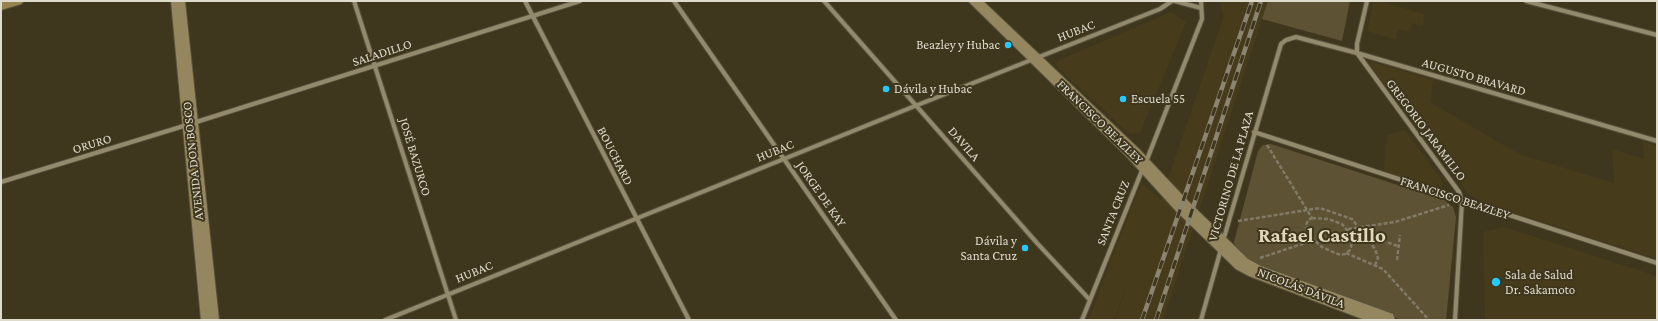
<!DOCTYPE html>
<html>
<head>
<meta charset="utf-8">
<style>
	body { margin:0 }
	#map { position:relative; width:1658px; height:321px; overflow:hidden; background:#3f361e; font-family:"Crimson Pro",serif }
	canvas { display:block }
	.frame { position:absolute; inset:0; border:2px solid #dfdbcc; pointer-events:none }
</style>
</head>
<body>
<div id="map">
<canvas width="1658" height="321"></canvas>
<div class="frame"></div>
</div>
<script>
const ctx = document.querySelector('canvas').getContext('2d');
ctx.lineJoin = 'round';
function paint(path, color) { ctx.fillStyle = color; ctx.fill(path, 'evenodd'); }
const toPath = rows => new Path2D(rows.map(r => 'M' + r).join(''));
function strokePath(path, color, width, dash) { ctx.strokeStyle = color; ctx.lineWidth = width; ctx.lineCap = dash ? 'butt' : 'round'; ctx.setLineDash(dash || []); ctx.stroke(path); }
function label(font, color, halo, rows, align = 'center') {
  ctx.font = font + ' "Crimson Pro",serif'; ctx.lineWidth = 4; ctx.setLineDash([]); ctx.textBaseline = 'middle'; ctx.strokeStyle = halo; ctx.fillStyle = color; for (const [text, x, y, turn = 0] of rows) {
    ctx.save(); ctx.translate(x, y); ctx.rotate((+turn || 0) * Math.PI / 180); ctx.textAlign = isNaN(turn) ? turn : align; if (halo) ctx.strokeText(text, 0, 0); ctx.fillText(text, 0, 0); ctx.restore();
  }
}
const built = toPath([
	[1220,1,1268,1,1163,320,1115,320,1133,270,1114,320,1088,320,1141,184,1161,199,1223,18],
	[1374,1,1379,1,1424,14,1423,26,1412,23,1410,32,1398,29,1396,40,1367,31],
	[1171,12,1186,22,1140,133,1130,134,1056,66,1057,61],
	[1372,62,1433,80,1430,102,1519,154,1614,183,1612,149,1644,159,1643,142,1657,146,1657,259,1485,203,1473,197,1468,193,1369,65,1370,63],
	[1405,130,1443,182,1442,186,1440,188,1433,187,1384,171,1387,135],
	[1504,227,1657,276,1657,320,1485,320,1483,232]
]);
const green = toPath([
	[1268,1,1350,1,1342,41,1262,19],
	[1271,144,1444,200,1453,207,1456,217,1446,320,1402,320,1254,264,1235,247,1234,242,1258,151,1263,145]
]);
const path = toPath([
	[1267,145,1312,218],
	[1312,218,1328,219,1342,224,1351,235,1352,243,1350,250,1345,254,1340,255,1322,247,1314,240,1307,230,1306,225,1308,220,1312,218],
	[1238,221,1320,208,1352,219,1375,249,1378,258,1375,265],
	[1348,229,1395,222,1449,205],
	[1365,235,1398,246],
	[1346,253,1383,269,1429,320],
	[1260,258,1314,240],
	[1397,260,1400,235]
]);
const street = toPath([
	[354,1,456,320],
	[525,1,689,320],
	[674,1,896,320],
	[824,1,1037,243,1089,299],
	[1175,1,1201,8],
	[1367,1,1357,44,1357,53,1459,192,1462,201,1455,320],
	[1526,1,1657,35],
	[193,123,580,1],
	[1254,132,1657,263],
	[1146,162,1202,19,1201,1],
	[1,182,187,125],
	[1223,241,1281,44,1286,40,1296,37,1357,53,1657,141],
	[385,320,915,106,1160,9,1172,1],
	[1082,320,1143,168],
	[1201,320,1221,249]
]);
const secondary = toPath([
	[171,1,185,1,219,320,201,320,171,1],
	[968,1,983,1,1139,149,1188,201,1248,259,1261,266,1393,314,1395,320,1365,320,1249,276,1236,269,1176,211,1127,157,968,1]
]);
const primary = toPath([
	[1,1,24,1,21,4,1,10,1,1]
]);
const rail = toPath([
	[1142,320,1252,1],
	[1156,320,1261,1]
]);
const markers = [
	[1008,45,4,"#26c9fe"],
	[886,89,4,"#26c9fe"],
	[1123,99,4,"#26c9fe"],
	[1025,248,4,"#26c9fe"],
	[1496,282,5,"#26c9fe"]
];
const streetNames = [
	["HUBAC",1076,31,-21],
	["SALADILLO",382,53,-18],
	["AUGUSTO BRAVARD",1474,77,16],
	["FRANCISCO BEAZLEY",1100,122,44],
	["GREGORIO JARAMILLO",1426,130,53],
	["ORURO",92,144,-17],
	["DAVILA",964,144,49],
	["HUBAC",775,151,-22],
	["BOUCHARD",615,156,63],
	["JOSÉ BAZURCO",415,157,73],
	["AVENIDA DON BOSCO",193,161,-96],
	["VICTORINO DE LA PLAZA",1231,176,-74],
	["JORGE DE KAY",821,194,55],
	["FRANCISCO BEAZLEY",1455,198,18],
	["SANTA CRUZ",1113,213,-68],
	["HUBAC",474,272,-22],
	["NICOLÁS DÁVILA",1301,288,21]
];
const poiNames = [
	["Beazley y Hubac",1000,45,"right"],
	["Dávila y Hubac",894,89],
	["Escuela 55",1131,99],
	["Dávila y",1017,241,"right"],
	["Santa Cruz",1017,256,"right"],
	["Sala de Salud",1505,275],
	["Dr. Sakamoto",1505,290]
];
const townNames = [
	["Rafael Castillo",1322,236]
];
paint(built, '#463c1b');
paint(green, '#5d5334');
strokePath(street, '#59533d', 6);
strokePath(secondary, '#59533d', 2);
strokePath(primary, '#59533d', 2);
strokePath(path, '#817a66', 2.5, [4, 2]);
strokePath(street, '#938a6e', 4);
paint(secondary, '#94875f');
paint(primary, '#958450');
strokePath(rail, '#8b8471', 4.5);
strokePath(rail, '#3f361e', 3, [9]);
for (const [x, y, r, color] of markers) { const dot = new Path2D(); dot.arc(x, y, r, 0, 2 * Math.PI); ctx.fillStyle = color; ctx.fill(dot); strokePath(dot, '#3f361e', 1.5); }
label('13px', '#dfdbcc', '#3f361e', streetNames);
label('13px', '#dfdbcc', '#3f361e', poiNames, 'left');
label('bold 21px', '#e2d8ba', '#3f361e', townNames);
</script>
</body>
</html>
